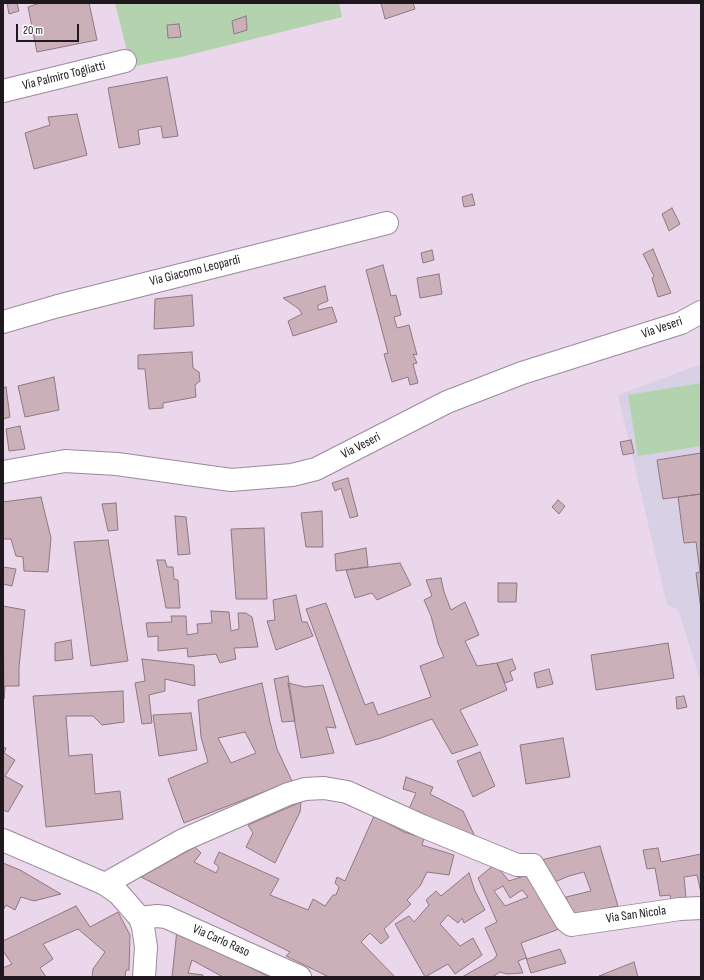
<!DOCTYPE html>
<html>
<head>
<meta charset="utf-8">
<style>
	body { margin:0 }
	#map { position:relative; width:704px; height:980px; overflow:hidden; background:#ead7eb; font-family:"Sofia Sans Condensed",sans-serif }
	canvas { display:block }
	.frame { position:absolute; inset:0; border:4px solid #1f181f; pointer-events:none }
	.scale { position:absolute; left:16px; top:24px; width:63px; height:18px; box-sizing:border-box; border:2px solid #1f181f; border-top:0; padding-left:5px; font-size:12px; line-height:14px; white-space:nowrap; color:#1f181f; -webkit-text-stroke:3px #fff; paint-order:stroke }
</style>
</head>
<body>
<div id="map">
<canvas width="704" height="980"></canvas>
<div class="frame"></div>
<div class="scale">20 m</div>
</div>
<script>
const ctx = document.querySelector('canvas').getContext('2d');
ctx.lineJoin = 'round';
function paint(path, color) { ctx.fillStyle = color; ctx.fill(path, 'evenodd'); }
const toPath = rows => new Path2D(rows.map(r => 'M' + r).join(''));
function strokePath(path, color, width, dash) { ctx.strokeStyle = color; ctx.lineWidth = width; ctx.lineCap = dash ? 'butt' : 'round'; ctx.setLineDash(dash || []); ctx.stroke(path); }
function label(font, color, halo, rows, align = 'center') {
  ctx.font = font + ' "Sofia Sans Condensed",sans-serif'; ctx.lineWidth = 3; ctx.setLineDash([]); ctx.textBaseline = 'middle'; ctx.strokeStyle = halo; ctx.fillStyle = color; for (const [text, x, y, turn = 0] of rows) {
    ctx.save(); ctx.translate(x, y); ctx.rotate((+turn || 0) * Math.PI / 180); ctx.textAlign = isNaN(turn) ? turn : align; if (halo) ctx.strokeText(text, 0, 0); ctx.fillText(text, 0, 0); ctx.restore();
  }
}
const education = toPath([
	[701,364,701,683,678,609,667,605,618,395]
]);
const green = toPath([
	[115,3,339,3,342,17,185,56,131,67],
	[701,383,701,446,638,456,628,395]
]);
const building = toPath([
	[7,3,17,3,19,11,9,14,7,3],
	[40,3,89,3,97,40,37,52,28,7,40,3],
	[381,3,413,3,415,9,385,19,381,3],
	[246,16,247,30,234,34,232,21,246,16],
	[179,24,181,37,168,38,167,25,179,24],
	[167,77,178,136,163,138,161,126,138,130,140,144,119,148,108,88,167,77],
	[77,114,87,155,34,169,25,133,50,125,48,117,77,114],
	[472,194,475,205,464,207,462,197,472,194],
	[672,208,680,224,669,231,662,214,672,208],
	[653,249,671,293,658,297,652,278,654,276,643,254,653,249],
	[432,250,434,260,423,263,421,253,432,250],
	[383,265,391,296,396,295,401,315,394,317,397,328,409,325,417,355,413,354,417,363,413,364,418,383,410,385,408,377,392,382,384,354,388,353,366,270,383,265],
	[439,274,442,294,420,298,417,278,439,274],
	[325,286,328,301,318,305,318,310,332,307,337,322,293,336,288,321,302,314,299,309,283,298,325,286],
	[192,295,194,326,154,329,155,299,192,295],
	[192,352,193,368,199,372,200,381,195,385,196,397,163,403,163,408,149,409,145,369,138,369,138,355,192,352],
	[54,377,59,410,25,417,18,386,54,377],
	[6,387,10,417,3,419,3,388,6,387],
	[20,426,25,449,9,451,6,429,20,426],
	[631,440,634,453,623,455,620,442,631,440],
	[701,453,701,494,663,499,657,460,701,453],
	[348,478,358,516,350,518,341,488,335,491,332,483,348,478],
	[701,494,701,609,696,573,700,572,696,542,684,543,678,497,701,494],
	[41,497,51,538,48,572,24,571,23,557,16,556,11,539,3,539,3,502,41,497],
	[558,500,565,506,559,514,552,507,558,500],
	[116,503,118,530,108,531,102,504,116,503],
	[322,511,323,547,306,547,301,513,322,511],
	[175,516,186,517,190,554,178,555,175,516],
	[264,528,267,599,236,599,231,529,264,528],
	[108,540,128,661,91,666,74,542,108,540],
	[366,548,368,567,336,571,335,554,366,548],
	[157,560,165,560,167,567,173,567,174,579,178,580,180,608,166,608,157,560],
	[400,563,411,585,377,600,372,593,355,598,346,570,400,563],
	[3,567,16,569,12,586,3,584,3,567],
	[441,578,444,592,451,610,465,602,479,635,465,641,477,666,497,663,507,690,460,710,478,745,452,754,432,719,381,738,356,745,306,609,326,603,365,705,373,702,378,715,431,697,420,666,444,657,438,643,431,616,424,600,432,596,426,580,441,578],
	[498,583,517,583,516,602,498,602,498,583],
	[296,595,302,622,307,622,313,636,276,650,267,621,275,620,273,600,296,595],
	[3,606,25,610,19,667,19,686,5,686,4,699,3,606],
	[211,611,229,612,231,631,239,629,238,613,246,613,252,617,258,647,234,648,236,659,220,663,216,654,188,657,187,648,158,651,158,636,148,637,146,623,172,622,171,616,186,616,187,635,198,633,197,624,212,623,211,611],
	[71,640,73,659,55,661,55,643,71,640],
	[668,643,674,678,596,690,591,655,668,643],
	[142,659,194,665,195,686,165,679,165,691,149,695,152,723,142,724,135,683,145,681,142,659],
	[512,659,516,669,510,672,513,680,505,683,497,663,512,659],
	[549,669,553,684,537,688,534,673,549,669],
	[288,676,295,721,282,722,274,679,288,676],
	[262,683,270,722,277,749,292,781,184,823,168,779,208,762,201,737,198,700,262,683],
	[245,732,256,753,231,763,218,738,245,732],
	[288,683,305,687,323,685,336,728,326,727,334,753,301,758,288,683],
	[123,691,124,722,102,725,93,716,66,716,69,756,92,754,95,794,120,791,123,819,46,827,33,696,123,691],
	[684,696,687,707,677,709,676,697,684,696],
	[191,713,197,750,159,756,153,715,191,713],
	[563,738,570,777,526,784,520,745,563,738],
	[3,747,6,748,4,753,15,760,5,776,23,786,8,812,3,810,3,747],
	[480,752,495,786,473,797,457,761,480,752],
	[406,777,433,787,430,794,463,811,477,841,409,809,416,793,403,789,406,777],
	[301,802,300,812,275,863,246,847,253,833,248,825,301,802],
	[374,816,404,832,424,838,422,845,454,855,449,875,427,872,420,886,407,900,411,904,384,929,389,937,381,944,370,933,361,942,395,977,329,977,286,956,290,952,141,877,195,847,201,853,194,862,216,873,219,867,214,863,219,852,279,879,270,895,308,910,313,899,325,906,333,895,336,895,339,887,335,883,337,877,345,881,374,816],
	[600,846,618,906,573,915,566,897,591,891,584,872,569,876,550,884,541,860,600,846],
	[658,848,661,862,701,854,701,893,697,875,684,877,686,898,671,900,670,895,660,896,655,868,647,869,643,850,658,848],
	[3,863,20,870,61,894,34,901,21,897,15,910,6,905,3,910,3,863],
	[495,864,509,881,530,874,562,928,521,943,527,959,560,949,566,963,531,973,526,958,518,961,523,973,507,974,500,972,492,977,462,977,494,959,497,955,485,928,497,922,478,878,495,864],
	[503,886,510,898,522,890,528,897,505,906,494,891,503,886],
	[469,873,475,891,485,910,464,923,462,918,458,923,448,915,440,924,460,946,473,938,482,955,455,974,448,964,425,977,395,924,409,916,414,922,429,905,426,900,436,891,441,896,469,873],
	[76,906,90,927,118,912,130,935,129,970,126,970,125,977,92,977,93,969,105,952,78,929,43,944,53,959,40,968,46,977,3,977,3,968,12,964,3,951,3,941,76,906],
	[177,930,269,977,223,977,192,960,188,973,203,975,202,977,172,977,177,930],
	[634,962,638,977,599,976,634,962]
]);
const minor = toPath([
	[3,91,125,61],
	[3,322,58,306,387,223],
	[3,472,65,461,117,464,231,480,292,475,316,469,447,402,522,373,681,323,701,312],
	[105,884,183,840,288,794,305,789,324,788,347,792,422,826,517,865,533,865,566,921,571,925,680,909,701,908],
	[140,918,157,916,166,917,300,977]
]);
const tertiary = toPath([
	[3,840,105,884,119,894,140,918,143,927,146,947,144,977]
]);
const streetNames = [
	["Via Palmiro Togliatti",64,76,-14],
	["Via Giacomo Leopardi",195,271,-14],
	["Via Veseri",662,328,-19],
	["Via Veseri",361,446,-27],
	["Via San Nicola",636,915,-8],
	["Via Carlo Raso",221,941,24]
];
paint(education, '#d8d0e5');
paint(green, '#b2d3ae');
paint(building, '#cbb0b9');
strokePath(building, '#907780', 1);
strokePath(minor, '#9b899b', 24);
strokePath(tertiary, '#9b899b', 24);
strokePath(minor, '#fff', 22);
strokePath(tertiary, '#fff', 22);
label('13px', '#1f181f', '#fff', streetNames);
</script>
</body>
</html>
